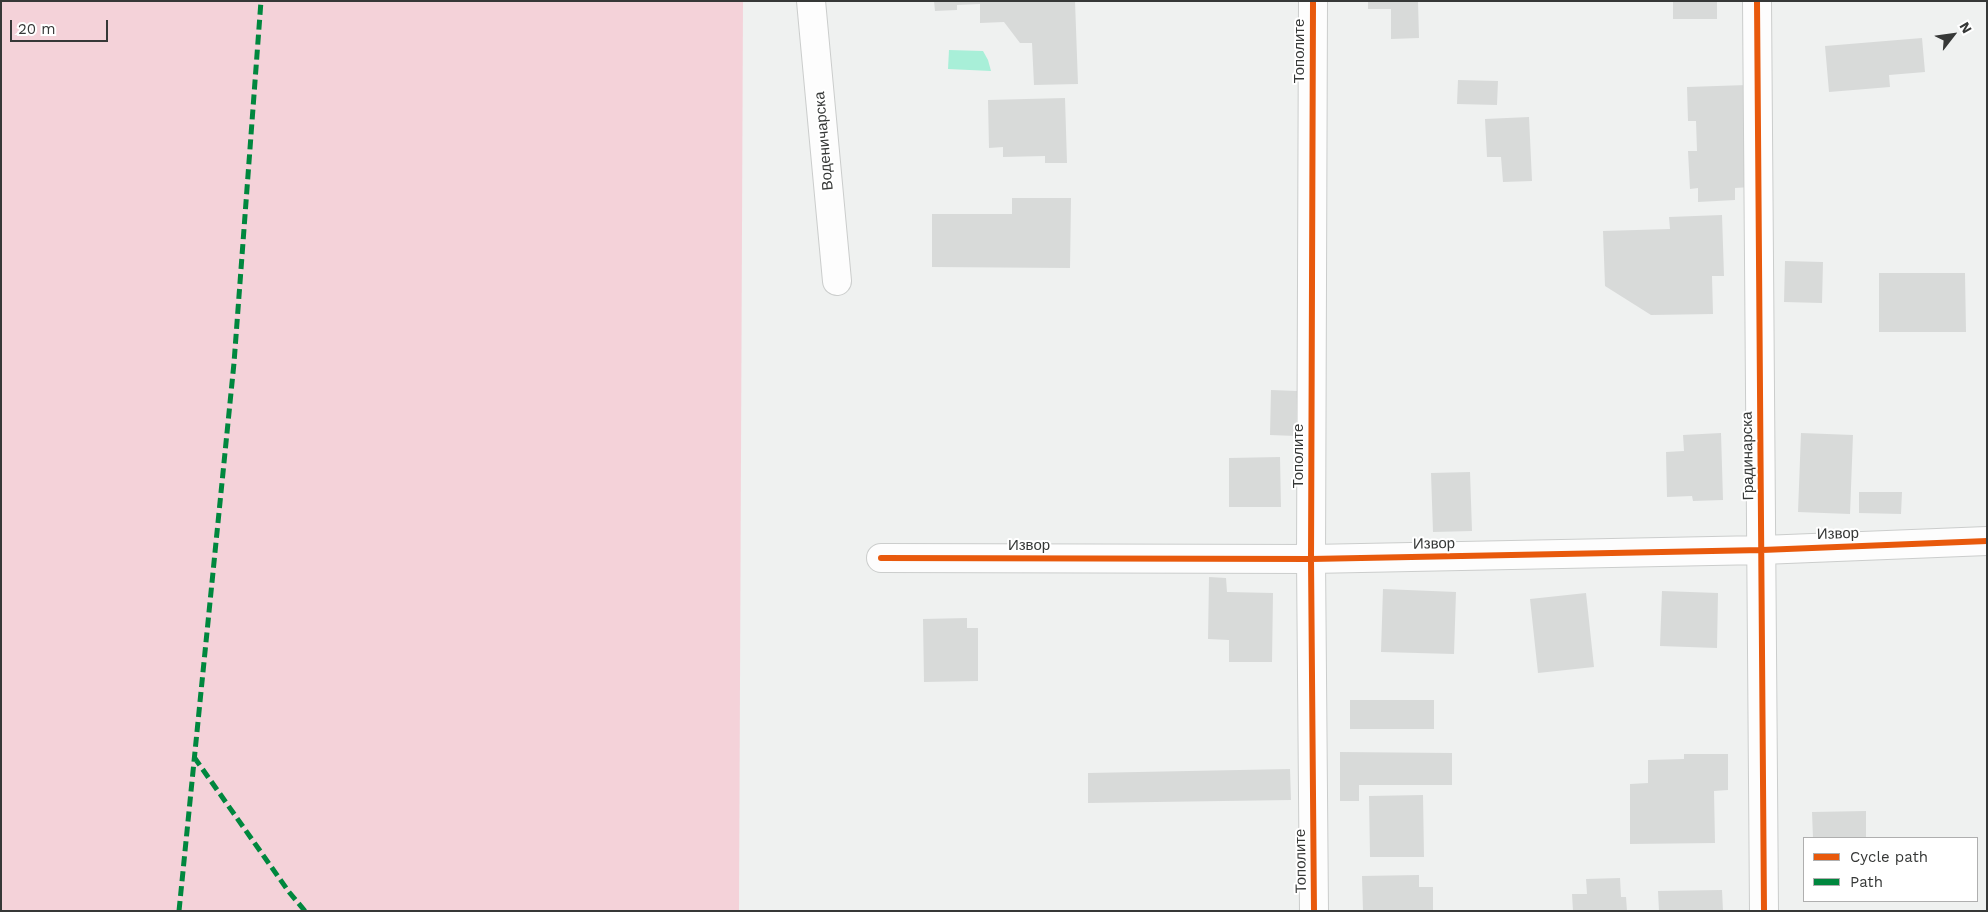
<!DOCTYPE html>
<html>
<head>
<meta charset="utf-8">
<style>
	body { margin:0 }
	#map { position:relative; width:1988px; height:912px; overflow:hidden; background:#eff1f0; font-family:"Work Sans",sans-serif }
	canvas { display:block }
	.frame { position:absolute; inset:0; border:2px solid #363837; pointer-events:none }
	.legend { position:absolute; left:1803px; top:837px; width:175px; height:65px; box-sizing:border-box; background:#fff; border:1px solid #afafaf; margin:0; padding:6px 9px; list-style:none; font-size:15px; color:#363837 }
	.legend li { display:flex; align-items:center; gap:10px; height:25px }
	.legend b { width:25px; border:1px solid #afafaf }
	.north { position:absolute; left:1928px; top:10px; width:50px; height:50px; -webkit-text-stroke:4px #fff; paint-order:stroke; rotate:60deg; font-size:14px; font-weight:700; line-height:20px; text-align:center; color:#363837 }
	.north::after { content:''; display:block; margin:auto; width:18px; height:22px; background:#363837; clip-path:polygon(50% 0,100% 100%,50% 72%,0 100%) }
	.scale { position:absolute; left:10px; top:20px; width:98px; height:22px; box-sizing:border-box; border:2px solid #363837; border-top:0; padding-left:6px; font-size:15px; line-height:18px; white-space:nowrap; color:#363837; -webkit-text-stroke:4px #fff; paint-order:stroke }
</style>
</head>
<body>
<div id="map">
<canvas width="1988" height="912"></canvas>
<div class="frame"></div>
<ul class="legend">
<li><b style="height:6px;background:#e8590c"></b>Cycle path</li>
<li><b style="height:6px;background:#00873e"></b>Path</li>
</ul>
<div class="north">N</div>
<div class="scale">20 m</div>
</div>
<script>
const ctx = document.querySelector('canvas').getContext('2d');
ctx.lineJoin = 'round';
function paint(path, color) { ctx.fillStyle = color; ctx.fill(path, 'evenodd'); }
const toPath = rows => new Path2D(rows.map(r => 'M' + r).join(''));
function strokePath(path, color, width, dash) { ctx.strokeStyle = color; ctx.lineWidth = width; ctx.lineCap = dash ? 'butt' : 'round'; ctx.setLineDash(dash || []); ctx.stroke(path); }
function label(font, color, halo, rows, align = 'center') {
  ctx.font = font + ' "Work Sans",sans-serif'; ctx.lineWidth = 4; ctx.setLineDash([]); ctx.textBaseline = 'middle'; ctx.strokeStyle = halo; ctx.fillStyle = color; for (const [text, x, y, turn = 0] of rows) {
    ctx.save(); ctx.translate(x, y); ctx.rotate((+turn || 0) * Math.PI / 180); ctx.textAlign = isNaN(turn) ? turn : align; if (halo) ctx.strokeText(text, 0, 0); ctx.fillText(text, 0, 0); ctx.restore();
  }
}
const green = toPath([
	[1,1,743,1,739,911,1,911]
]);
const water = toPath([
	[949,50,983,51,988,60,991,71,948,69]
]);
const building = toPath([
	[934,1,1075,1,1078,84,1034,85,1032,43,1020,43,1004,22,980,23,980,4,957,5,957,10,935,11],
	[1368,1,1418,1,1419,38,1391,39,1391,9,1368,9],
	[1673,1,1717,1,1717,19,1673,19],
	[1922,38,1925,72,1889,75,1890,87,1829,92,1825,46],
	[1458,80,1498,81,1497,105,1457,104],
	[1747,85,1751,187,1735,188,1735,200,1698,202,1698,188,1690,189,1688,151,1697,151,1696,121,1688,121,1687,87],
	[1065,98,1067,163,1045,163,1045,156,1003,157,1003,147,989,148,988,100],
	[1529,117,1532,181,1503,182,1501,157,1487,157,1485,119],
	[1012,198,1071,198,1070,268,932,267,932,214,1012,214],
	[1722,215,1724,276,1712,276,1713,314,1651,315,1605,286,1603,231,1670,229,1669,217],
	[1785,261,1823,262,1822,303,1784,302],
	[1879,273,1965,273,1966,332,1879,332],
	[1271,390,1297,391,1296,436,1270,435],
	[1721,433,1723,500,1693,501,1692,496,1667,497,1666,452,1684,451,1683,435],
	[1801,433,1853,435,1850,514,1798,512],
	[1280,457,1281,507,1229,507,1229,458],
	[1470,472,1472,531,1433,532,1431,473],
	[1859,492,1902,492,1901,514,1859,513],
	[1209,577,1226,578,1227,592,1273,593,1272,662,1229,662,1229,640,1208,639],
	[1383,589,1456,592,1454,654,1381,652],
	[1662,591,1718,593,1717,648,1660,646],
	[1586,593,1594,667,1538,673,1530,599],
	[967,618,967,628,978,628,978,681,924,682,923,619],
	[1350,700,1434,700,1434,729,1350,729],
	[1340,752,1452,753,1452,785,1359,785,1359,801,1340,801],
	[1684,754,1728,754,1728,790,1714,791,1715,843,1630,844,1630,784,1648,783,1648,760,1684,759],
	[1290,769,1291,800,1088,803,1088,773],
	[1423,795,1424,857,1370,857,1369,796],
	[1866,811,1866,838,1813,838,1812,812],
	[1419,875,1419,887,1433,887,1433,911,1363,911,1362,876],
	[1620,878,1621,897,1626,897,1627,911,1573,911,1572,894,1587,894,1586,879],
	[1722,890,1723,911,1659,911,1658,891]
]);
const minor = toPath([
	[811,1,837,281],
	[1313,1,1311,559,1314,911],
	[1757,1,1764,911],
	[881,558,1311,559,1762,550,1987,541]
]);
const quiet = toPath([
	[194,757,289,892,305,911],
	[179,911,234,363,261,1]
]);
const cycleway = toPath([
	[1313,1,1311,559,1314,911],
	[1757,1,1764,911],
	[881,558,1311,559,1762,550,1987,541]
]);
const streetNames = [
	["Тополите",1300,51,-90],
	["Воденичарска",824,141,-95],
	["Тополите",1299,456,-90],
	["Градинарска",1748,456,-91],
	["Извор",1838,534,-2],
	["Извор",1434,544,-1],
	["Извор",1029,546],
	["Тополите",1301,861,-91]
];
paint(green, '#f4d2d9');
paint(water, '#a8efd8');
paint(building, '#d8dad9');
strokePath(minor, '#cbcdcc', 30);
strokePath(minor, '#fdfdfd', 28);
strokePath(quiet, '#00873e', 5, [10, 5]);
strokePath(cycleway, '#e8590c', 6);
label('15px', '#363837', '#fff', streetNames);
</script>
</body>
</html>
